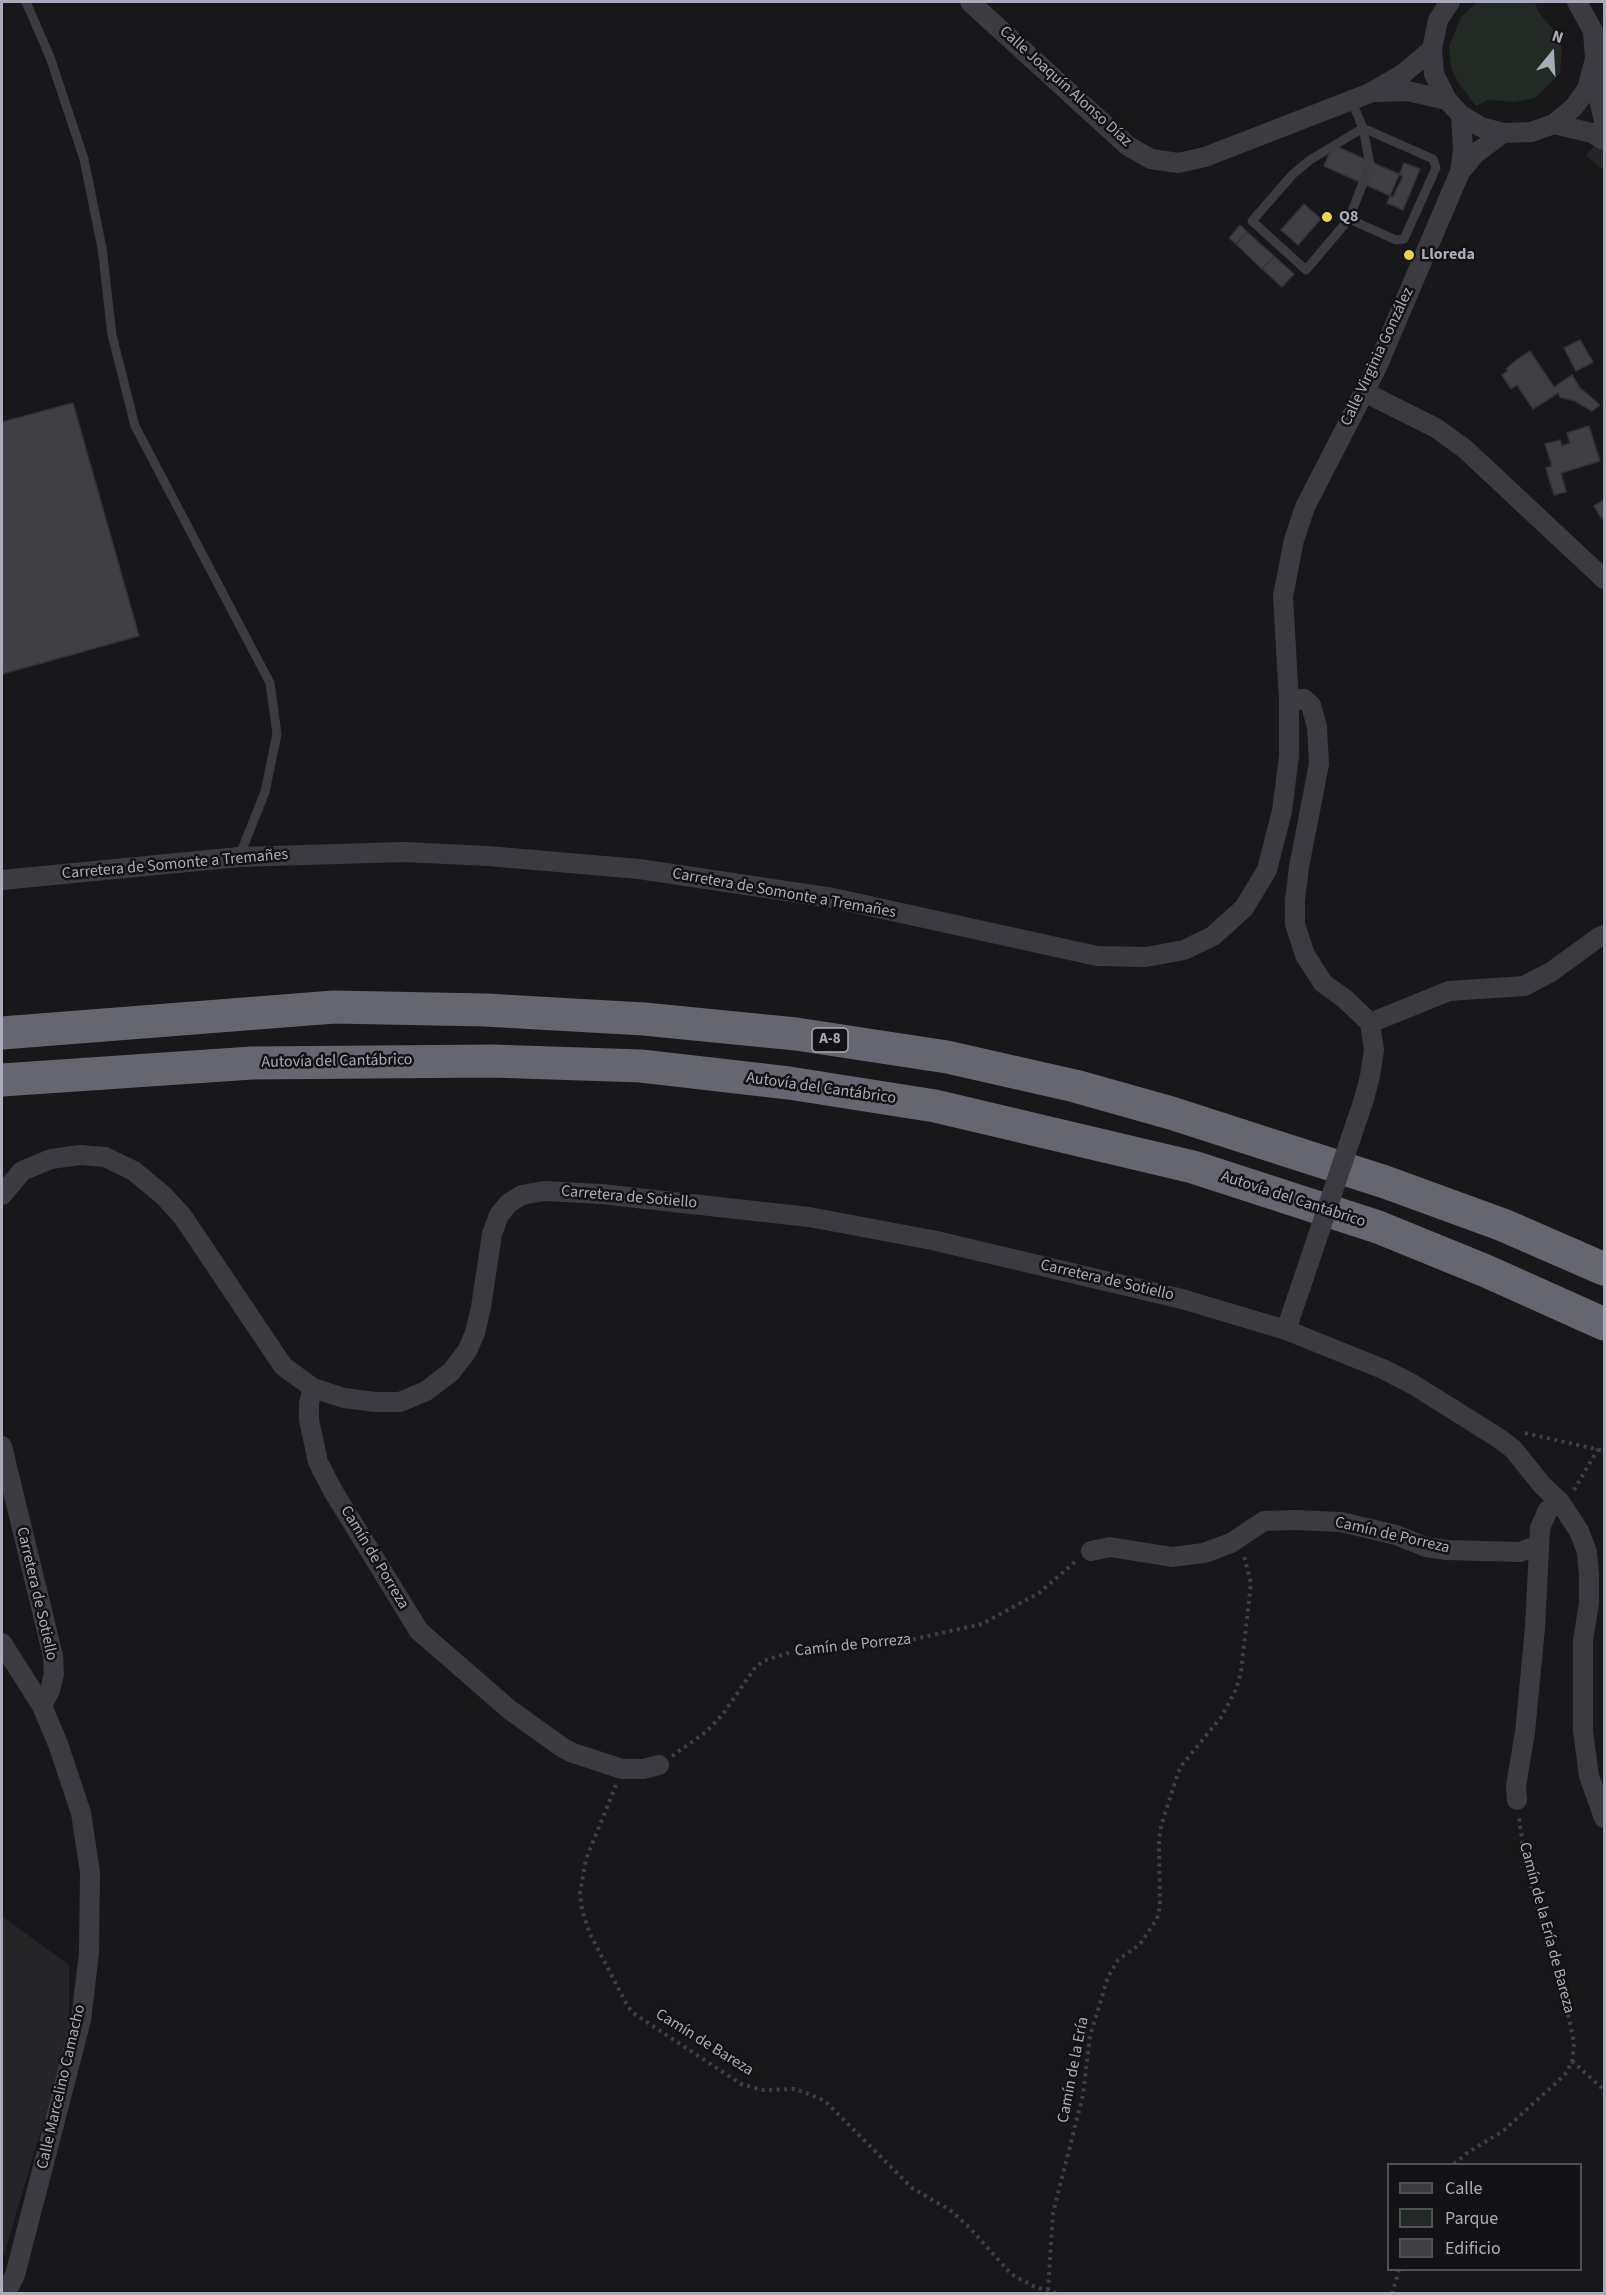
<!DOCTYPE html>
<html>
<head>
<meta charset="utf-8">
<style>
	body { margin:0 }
	#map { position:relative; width:1606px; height:2295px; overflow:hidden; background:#18181a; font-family:"Source Sans 3",sans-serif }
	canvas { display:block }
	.frame { position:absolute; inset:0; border:3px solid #abacb9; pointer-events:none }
	.legend { position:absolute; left:1387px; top:2163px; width:195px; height:108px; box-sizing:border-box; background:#131315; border:2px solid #505057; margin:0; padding:8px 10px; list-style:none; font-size:18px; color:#abacb9 }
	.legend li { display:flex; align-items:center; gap:12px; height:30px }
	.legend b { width:30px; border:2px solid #505057 }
	.north { position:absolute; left:1522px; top:24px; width:60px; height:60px; -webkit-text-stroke:4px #131315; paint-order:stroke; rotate:18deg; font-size:16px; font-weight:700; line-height:24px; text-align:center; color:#abacb9 }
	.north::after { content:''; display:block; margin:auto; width:21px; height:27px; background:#abacb9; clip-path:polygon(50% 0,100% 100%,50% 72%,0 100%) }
</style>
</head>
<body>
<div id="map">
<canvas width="1606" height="2295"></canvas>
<div class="frame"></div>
<ul class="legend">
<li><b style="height:8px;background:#3b3b41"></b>Calle</li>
<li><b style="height:16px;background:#222a25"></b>Parque</li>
<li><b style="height:16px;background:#404044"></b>Edificio</li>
</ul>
<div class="north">N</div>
</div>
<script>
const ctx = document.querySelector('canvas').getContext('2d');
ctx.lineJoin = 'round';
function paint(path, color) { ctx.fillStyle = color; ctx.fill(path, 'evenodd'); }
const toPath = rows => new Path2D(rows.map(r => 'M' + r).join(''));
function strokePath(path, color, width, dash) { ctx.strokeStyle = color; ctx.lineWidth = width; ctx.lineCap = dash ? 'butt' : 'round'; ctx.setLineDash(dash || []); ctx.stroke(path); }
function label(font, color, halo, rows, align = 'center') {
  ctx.font = font + ' "Source Sans 3",sans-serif'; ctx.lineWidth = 5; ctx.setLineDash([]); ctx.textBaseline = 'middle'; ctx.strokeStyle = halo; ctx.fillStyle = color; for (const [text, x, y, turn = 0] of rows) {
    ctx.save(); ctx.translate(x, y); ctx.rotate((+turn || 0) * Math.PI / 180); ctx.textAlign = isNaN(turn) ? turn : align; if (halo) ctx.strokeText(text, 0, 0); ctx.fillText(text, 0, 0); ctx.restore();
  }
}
const built = toPath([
	[1604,135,1604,171,1586,155],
	[2,1916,69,1965,69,2036,2,2261]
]);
const green = toPath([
	[1477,2,1535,2,1538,11,1559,37,1562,48,1560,73,1535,98,1514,102,1488,100,1476,106,1459,84,1451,68,1449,46,1461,17]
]);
const building = toPath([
	[1333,145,1403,176,1393,197,1324,166,1333,145],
	[1404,163,1420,169,1403,210,1387,203,1404,163],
	[1304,204,1321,219,1298,245,1281,230,1304,204],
	[1240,225,1247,232,1236,244,1229,238,1240,225],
	[1247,232,1274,256,1262,269,1236,244,1247,232],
	[1274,256,1294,274,1282,287,1262,269,1274,256],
	[1580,340,1593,362,1576,371,1564,348,1580,340],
	[1530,351,1554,387,1572,375,1580,388,1600,405,1592,411,1575,401,1560,397,1558,393,1533,409,1517,385,1511,389,1502,375,1508,371,1506,369,1515,361,1530,351],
	[73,403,139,636,2,674,2,422,73,403],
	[1589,426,1600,461,1561,473,1566,492,1554,495,1546,468,1552,466,1545,444,1560,440,1562,446,1570,443,1567,433,1589,426],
	[1604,500,1604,518,1602,519,1594,506,1604,500]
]);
const path = toPath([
	[1525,1433,1604,1451],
	[1574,1490,1598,1449],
	[672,1756,706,1732,723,1714,754,1669,763,1661,788,1653,910,1640,982,1624,1039,1593,1076,1561],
	[616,1785,586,1859,580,1893,582,1910,590,1934,628,2007,636,2015,741,2084,763,2090,794,2089,804,2092,825,2101,912,2188,950,2210,969,2227,1011,2274,1033,2286,1059,2294],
	[1572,2061,1604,2090],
	[1454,2164,1467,2153,1503,2131,1556,2083,1567,2072,1572,2061,1574,2043,1569,2018,1559,1976,1534,1898,1523,1846,1519,1818],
	[1048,2290,1053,2213,1083,2095,1090,2036,1108,1977,1118,1960,1140,1944,1157,1919,1160,1906,1159,1841,1161,1826,1178,1773,1182,1765,1222,1716,1236,1689,1241,1672,1251,1583,1244,1556],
	[1392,2294,1399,2270]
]);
const service = toPath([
	[26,2,50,57,84,159,102,248,112,335,135,426,270,683,277,734,265,792,239,857],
	[1351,100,1363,128,1370,165,1349,219,1306,270,1252,221,1293,174,1310,160,1363,128],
	[1349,219,1396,240,1404,239,1436,168,1433,159,1363,128]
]);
const minor = toPath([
	[970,2,1128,146,1151,159,1178,163,1205,157,1370,93,1403,74,1432,49],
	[1450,2,1438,20,1432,49,1434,74,1447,100,1461,115,1481,127,1503,133,1531,132,1554,124,1574,107,1587,89,1595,59,1593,31,1577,2],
	[1596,71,1597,91,1604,121],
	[1375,92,1407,91,1447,100],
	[1554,124,1592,133,1604,140],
	[1460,172,1463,150,1461,115],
	[1364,392,1436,428,1465,449,1604,579],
	[1289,701,1304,699,1311,705,1317,727,1319,764,1299,867,1295,900,1295,924,1305,955,1323,983,1345,999,1370,1023,1374,1050,1370,1076,1364,1099],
	[2,880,239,857,404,852,488,856,639,869,833,898,1097,956,1146,957,1184,950,1213,936,1244,908,1267,870,1282,811,1289,756,1289,701,1283,596,1294,540,1305,507,1376,369,1460,172,1475,154,1503,133],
	[1370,1023,1449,991,1524,986,1551,972,1599,937,1604,935],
	[2,1195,22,1171,51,1159,80,1155,105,1157,134,1171,164,1196,183,1217,283,1366,313,1388,344,1398,375,1402,400,1402,426,1391,451,1372,467,1351,475,1333,481,1307,492,1234,499,1215,509,1203,522,1195,544,1191,601,1194,809,1217,932,1240,1182,1299,1286,1330,1383,1369,1414,1385,1500,1439,1513,1449,1542,1485,1560,1502,1579,1531,1587,1552,1589,1576,1589,1603,1583,1640,1583,1731,1589,1776,1604,1818],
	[1286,1330,1304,1277],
	[313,1388,309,1403,309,1420,318,1462,333,1491,419,1631,510,1710,563,1748,573,1753,622,1769,643,1769,659,1765],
	[2,1446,53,1656,54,1674,50,1690,42,1706],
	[1091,1551,1110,1547,1172,1557,1204,1553,1231,1543,1264,1521,1295,1520,1341,1522,1396,1535,1426,1547,1447,1550,1520,1552,1539,1545],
	[2,1643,42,1706,58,1744,81,1813,90,1872,89,1953,81,2020,15,2275,5,2294],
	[1517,1800,1516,1786,1525,1732,1535,1628,1540,1528,1548,1510,1560,1502]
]);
const motorway = toPath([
	[2,1033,334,1007,485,1010,644,1019,796,1034,947,1057,1075,1086,1171,1113,1385,1182,1503,1225,1604,1269],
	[2,1080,252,1063,492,1061,641,1066,789,1083,935,1106,1193,1167,1378,1227,1486,1271,1604,1324]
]);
const minorBridge = toPath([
	[1304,1277,1364,1099]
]);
const markers = [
	[1327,217,6,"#e9d441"],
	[1409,255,6,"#e9d441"]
];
const shields = [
	[830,1040,36]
];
const shieldNames = [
	["A-8",830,1040]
];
const streetNames = [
	["Calle Joaquín Alonso Díaz",1065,87,42],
	["Calle Virginia González",1378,357,-65],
	["Carretera de Somonte a Tremañes",175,865,-5],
	["Carretera de Somonte a Tremañes",784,894,10],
	["Autovía del Cantábrico",337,1062,-1],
	["Autovía del Cantábrico",821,1089,8],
	["Carretera de Sotiello",629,1198,5],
	["Autovía del Cantábrico",1293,1200,18],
	["Carretera de Sotiello",1107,1281,13],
	["Camín de Porreza",1392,1536,13],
	["Camín de Porreza",374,1558,59],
	["Carretera de Sotiello",36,1594,77],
	["Camín de Porreza",853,1646,-6],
	["Camín de la Ería de Bareza",1546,1928,75],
	["Camín de Bareza",704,2043,32],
	["Camín de la Ería",1074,2070,-79],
	["Calle Marcelino Camacho",62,2087,-77]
];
const poiNames = [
	["Q8",1339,217],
	["Lloreda",1421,255]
];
paint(built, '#252427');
paint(green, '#222a25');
paint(building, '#404044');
strokePath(building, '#333236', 1.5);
strokePath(path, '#3f4046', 4, [3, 4.5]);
strokePath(service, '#3b3b41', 9);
strokePath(minor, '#3b3b41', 20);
strokePath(motorway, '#65666f', 33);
strokePath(minorBridge, '#3b3b41', 20);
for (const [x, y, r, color] of markers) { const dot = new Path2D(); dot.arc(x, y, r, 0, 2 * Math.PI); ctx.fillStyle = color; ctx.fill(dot); strokePath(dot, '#131315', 2); }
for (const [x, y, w] of shields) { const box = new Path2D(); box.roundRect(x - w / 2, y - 12, w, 24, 4.5); ctx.fillStyle = '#131315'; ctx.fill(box); strokePath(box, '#abacb9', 1.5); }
label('bold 15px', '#abacb9', null, shieldNames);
label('16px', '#abacb9', '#131315', streetNames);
label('bold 16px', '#abacb9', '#131315', poiNames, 'left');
</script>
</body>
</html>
